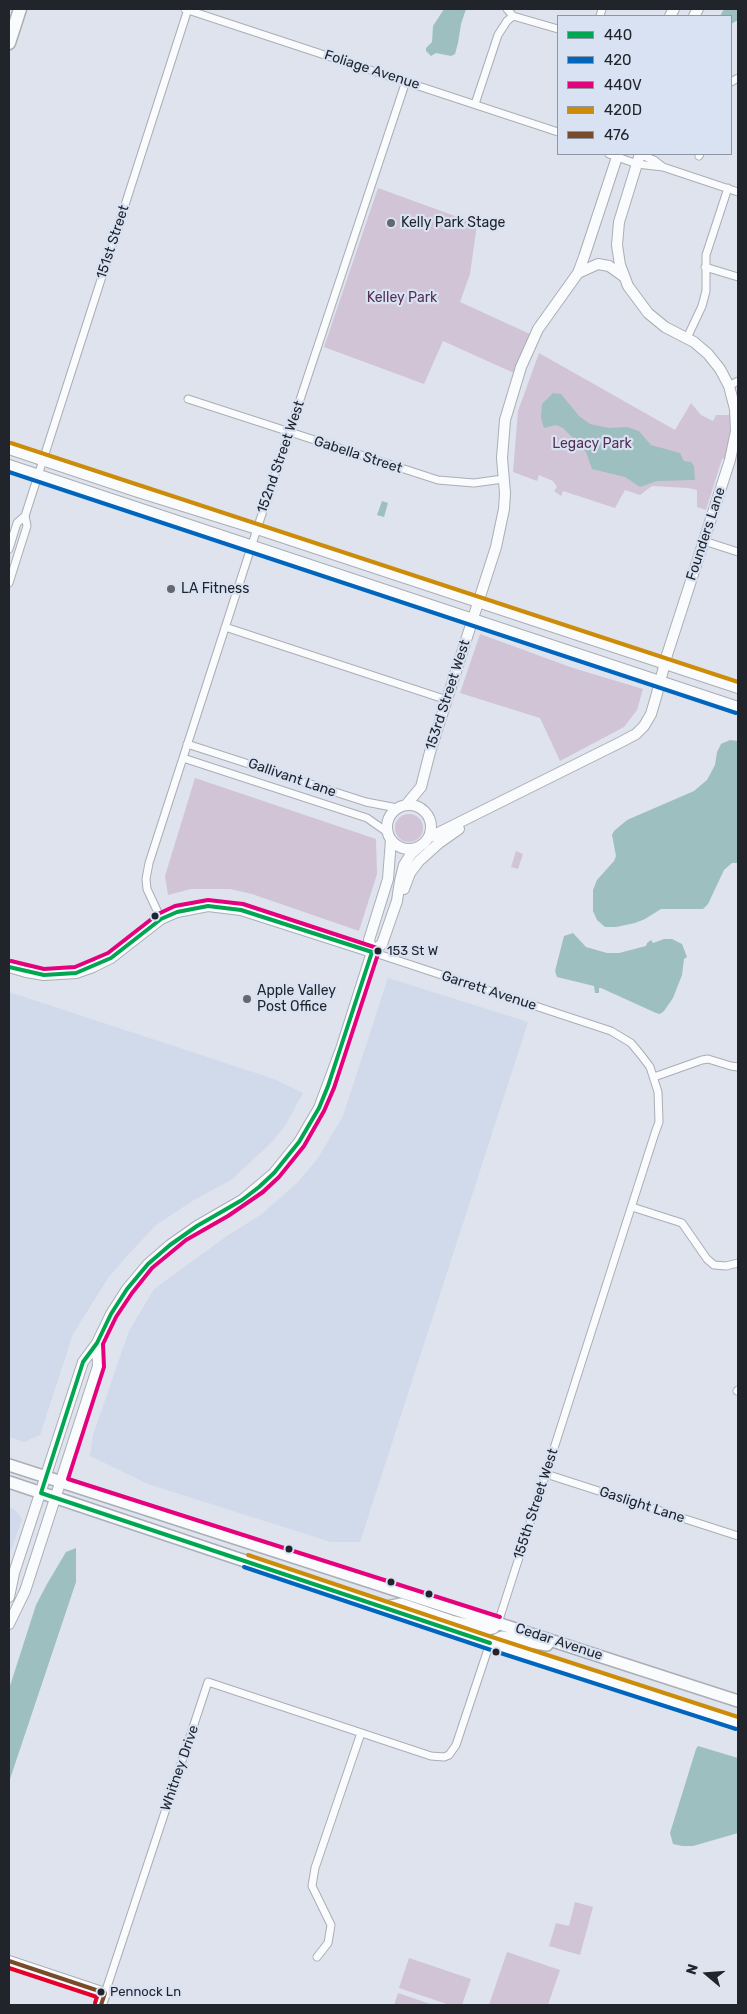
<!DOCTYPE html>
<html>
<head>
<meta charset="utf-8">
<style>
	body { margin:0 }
	#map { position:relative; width:747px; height:2014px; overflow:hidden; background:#dee3ed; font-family:Rubik,sans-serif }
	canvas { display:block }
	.frame { position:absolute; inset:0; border:10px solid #21252b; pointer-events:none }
	.legend { position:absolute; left:557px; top:15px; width:175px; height:140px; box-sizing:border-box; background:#d8e2f3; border:1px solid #8f96a3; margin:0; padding:6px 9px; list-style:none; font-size:15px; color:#21252b }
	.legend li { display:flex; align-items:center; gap:10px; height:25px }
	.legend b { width:25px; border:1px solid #8f96a3 }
	.north { position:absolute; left:682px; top:1949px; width:50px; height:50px; -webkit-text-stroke:4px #d8e2f3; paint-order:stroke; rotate:288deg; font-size:14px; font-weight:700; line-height:20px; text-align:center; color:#21252b }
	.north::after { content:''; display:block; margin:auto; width:18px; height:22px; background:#21252b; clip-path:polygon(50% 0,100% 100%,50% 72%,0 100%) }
</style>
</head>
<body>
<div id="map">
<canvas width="747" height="2014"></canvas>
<div class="frame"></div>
<ul class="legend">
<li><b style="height:6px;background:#00a651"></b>440</li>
<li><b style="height:6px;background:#0065bd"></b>420</li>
<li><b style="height:6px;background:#e5007d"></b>440V</li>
<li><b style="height:6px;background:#cc8c09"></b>420D</li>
<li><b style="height:6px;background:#7a4b2a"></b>476</li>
</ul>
<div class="north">N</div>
</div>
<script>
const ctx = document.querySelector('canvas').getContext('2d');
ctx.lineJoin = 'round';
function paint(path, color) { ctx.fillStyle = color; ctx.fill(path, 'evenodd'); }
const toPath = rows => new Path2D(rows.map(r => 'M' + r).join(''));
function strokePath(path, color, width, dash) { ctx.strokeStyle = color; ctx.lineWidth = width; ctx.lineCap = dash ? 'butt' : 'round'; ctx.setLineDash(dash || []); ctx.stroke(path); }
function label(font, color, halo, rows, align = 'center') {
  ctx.font = font + ' Rubik,sans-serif'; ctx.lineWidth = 4.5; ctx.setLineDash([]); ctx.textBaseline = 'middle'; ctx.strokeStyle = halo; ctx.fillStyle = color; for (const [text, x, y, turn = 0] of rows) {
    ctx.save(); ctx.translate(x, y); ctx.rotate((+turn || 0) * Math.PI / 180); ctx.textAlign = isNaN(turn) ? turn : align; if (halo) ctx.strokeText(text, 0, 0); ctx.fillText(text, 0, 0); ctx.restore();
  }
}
const built = toPath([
	[388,978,528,1022,360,1542,331,1542,148,1484,90,1456,93,1435,129,1331,154,1289,227,1236,262,1214,298,1182,318,1158,343,1116],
	[9,992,274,1079,303,1093,286,1124,272,1142,231,1180,194,1200,156,1225,127,1256,108,1278,73,1334,40,1435,24,1442,9,1437],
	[9,1507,15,1510,22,1519,9,1556]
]);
const green = toPath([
	[378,188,477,224,470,274,460,302,530,334,514,373,443,341,424,384,324,347],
	[539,353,675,430,691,403,701,415,713,421,716,415,730,415,731,428,728,448,725,459,722,459,706,510,697,507,697,490,688,488,652,486,640,495,625,490,615,508,563,491,561,496,554,491,557,487,553,481,539,475,537,481,513,472,518,411],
	[480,634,573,668,643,689,637,710,624,727,560,761,540,718,460,693],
	[195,778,376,839,377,874,359,931,252,894,230,889,191,889,168,895,165,876],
	'395 828a14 14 0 1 1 28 0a14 14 0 1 1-28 0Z',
	[516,851,523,854,518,869,511,867],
	[575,1902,593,1907,580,1955,549,1946,556,1923,569,1926],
	[507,1952,560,1970,548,2005,489,2005],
	[409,1958,471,1979,462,2005,450,2005,399,1988],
	[398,1993,433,2005,394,2005]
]);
const water = toPath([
	[444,9,466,9,461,24,458,43,455,54,451,56,436,53,431,56,426,51,426,48,432,42,433,26],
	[724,9,738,9,738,20,731,24,731,16,720,16],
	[553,393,561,394,579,416,590,424,609,428,627,427,639,431,651,445,680,453,684,461,691,462,694,466,695,480,657,481,640,487,625,477,592,469,586,452,575,440,563,428,556,425,544,428,541,418,542,404],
	[382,501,388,503,384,517,377,515],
	[730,740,738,741,738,863,732,863,724,870,708,904,703,909,661,909,645,919,635,923,616,927,605,927,597,920,593,911,593,890,597,880,614,861,616,856,612,835,614,831,627,820,694,791,701,785,707,780,715,765,717,752,721,744],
	[573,933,586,947,607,953,619,953,646,946,647,943,651,940,653,943,664,939,672,939,682,944,687,957,684,959,682,975,673,998,664,1011,660,1014,656,1013,601,988,599,988,599,993,595,993,594,986,557,977,555,971,564,936],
	[76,1548,76,1582,9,1782,9,1689,36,1605,47,1584,66,1552],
	[698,1746,738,1758,738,1833,693,1846,682,1846,673,1844,670,1833,696,1749]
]);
const street = toPath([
	[185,9,558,132],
	[507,9,513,16,558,29],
	[600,16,602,9],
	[731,82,738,78],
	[475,104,498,35,507,21,513,16],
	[609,154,637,164,663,167],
	[638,154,654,160,663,167,738,192],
	[699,156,700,154],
	[705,267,738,277],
	[687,338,702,306,706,291,706,255,728,188],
	[729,386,738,381],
	[188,399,438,480,474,483,503,479],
	[704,541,738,552],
	[9,549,17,523,25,516],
	[9,583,27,526,25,516,188,9],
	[225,627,447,700],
	[187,744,366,802,397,808],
	[183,758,367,818,387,832],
	[161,919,147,889,146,879,149,863,257,529,406,81],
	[372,952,611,1031,631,1043,641,1055,650,1067,658,1092,659,1122,655,1133,498,1623],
	[654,1077,702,1060,708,1059,731,1066,738,1067],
	[632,1207,682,1223,707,1259,714,1265,726,1266,738,1263],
	[737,1391,738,1390],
	[546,1474,738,1536],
	[317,1957,328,1943,331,1925,312,1886,315,1868,361,1733],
	[105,1993,208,1682,431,1756,444,1757,449,1755,456,1745,490,1643]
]);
const secondary = toPath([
	[670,16,674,9],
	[694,16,698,9],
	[578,273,598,264,609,266,623,276],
	[9,449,138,492,257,529,738,688],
	[9,465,738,707],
	'387 827a22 22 0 1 1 44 0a22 22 0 1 1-44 0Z',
	[406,805,421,787,430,752,496,547,504,509,505,493,502,458,505,420,521,367,538,329,578,273,584,257,618,154],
	[428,838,621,742,636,734,644,726,651,714,656,697,667,655,730,460,736,431,735,409,729,386,720,369,708,354,694,342,665,327,648,313,628,286,620,265,617,245,619,222,640,154],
	[404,889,410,873,419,861,439,843,459,829],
	[372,952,382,944,397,901,400,881,404,865,411,854,419,847],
	[9,967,26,972,44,975,76,973,93,967,111,958,161,919,177,912,208,906,241,910,372,952],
	[9,1597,14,1573,83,1362,97,1343,111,1314,127,1289,148,1264,170,1245,197,1226,242,1200,274,1173,299,1142,319,1108,341,1049,372,952,369,940,388,879,391,840],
	[9,1624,25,1591,98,1366,97,1343],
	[9,1961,105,1993,101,2005]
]);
const primary = toPath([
	[9,1465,738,1701],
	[9,1482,490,1643,738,1723],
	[386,1607,401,1604,451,1621,486,1629,493,1628,498,1623],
	[490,1643,502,1637,547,1645]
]);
const highway = toPath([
	[9,43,20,9]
]);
const bus1 = toPath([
	[372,952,328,1086,319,1108,299,1142,274,1173,259,1187,242,1200,197,1226,170,1245,148,1264,127,1289,111,1314,97,1343,83,1362,41,1493,490,1643],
	[9,967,44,975,76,973,111,958,161,919,177,912,208,906,241,910,372,952]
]);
const bus2 = toPath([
	[9,472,736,713],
	[244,1567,488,1649,736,1729]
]);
const bus3 = toPath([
	[11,961,44,969,75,967,108,953,158,914,175,906,208,900,243,904,377,948,378,954,334,1088,324,1111,304,1146,279,1177,263,1192,228,1216,186,1240,152,1268,132,1293,116,1317,103,1344,104,1367,68,1479,500,1617]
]);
const bus4 = toPath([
	[11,443,738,682],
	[248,1555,492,1637,738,1717]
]);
const bus5 = toPath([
	[9,1961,105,1993,101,2005]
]);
const bus6 = toPath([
	[9,1968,97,1997,95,2003]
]);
const markers = [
	[391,223,5,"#63686f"],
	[171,589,5,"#63686f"],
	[155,916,4.5,"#21252b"],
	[378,951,4.5,"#21252b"],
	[247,999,5,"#63686f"],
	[289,1549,4.5,"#21252b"],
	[391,1582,4.5,"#21252b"],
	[429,1594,4.5,"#21252b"],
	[496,1652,4.5,"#21252b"],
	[101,1992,4.5,"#21252b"]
];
const busNames = [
	["153 St W",387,951],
	["Pennock Ln",110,1992]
];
const streetNames = [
	["Foliage Avenue",372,70,18],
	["151st Street",113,242,-72],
	["Gabella Street",358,455,18],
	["152nd Street West",281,457,-71],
	["Founders Lane",706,534,-72],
	["153rd Street West",448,695,-72],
	["Gallivant Lane",292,778,19],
	["Garrett Avenue",489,991,18],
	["155th Street West",536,1504,-72],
	["Gaslight Lane",642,1505,18],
	["Cedar Avenue",559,1642,18],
	["Whitney Drive",180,1768,-71]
];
const poiNames = [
	["Kelly Park Stage",401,223],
	["LA Fitness",181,589],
	["Apple Valley",257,991],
	["Post Office",257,1007]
];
const parkNames = [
	["Kelley Park",402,298],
	["Legacy Park",592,444]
];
paint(built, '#d0daeb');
paint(green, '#d1c4d6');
paint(water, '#9ebfbf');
strokePath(street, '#aaaeb5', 9);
strokePath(secondary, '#aaaeb5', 12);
strokePath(primary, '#aaaeb5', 14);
strokePath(highway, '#aaaeb5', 15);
strokePath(street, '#fafbfc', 7);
strokePath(secondary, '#fafbfc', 10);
strokePath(primary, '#fafbfc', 11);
strokePath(highway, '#fafbfc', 12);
strokePath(bus1, '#00a651', 4);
strokePath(bus2, '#0065bd', 4);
strokePath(bus3, '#e5007d', 4);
strokePath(bus4, '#cc8c09', 4);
strokePath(bus5, '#7a4b2a', 4);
strokePath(bus6, '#e4002b', 4);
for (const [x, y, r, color] of markers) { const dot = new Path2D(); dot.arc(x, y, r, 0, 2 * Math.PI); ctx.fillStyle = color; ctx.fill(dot); strokePath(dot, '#d8e2f3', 2); }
label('13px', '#21252b', '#d8e2f3', busNames, 'left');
label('14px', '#21252b', '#d8e2f3', streetNames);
label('14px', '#21252b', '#d8e2f3', poiNames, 'left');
label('14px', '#563054', '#d8e2f3', parkNames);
</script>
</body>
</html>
